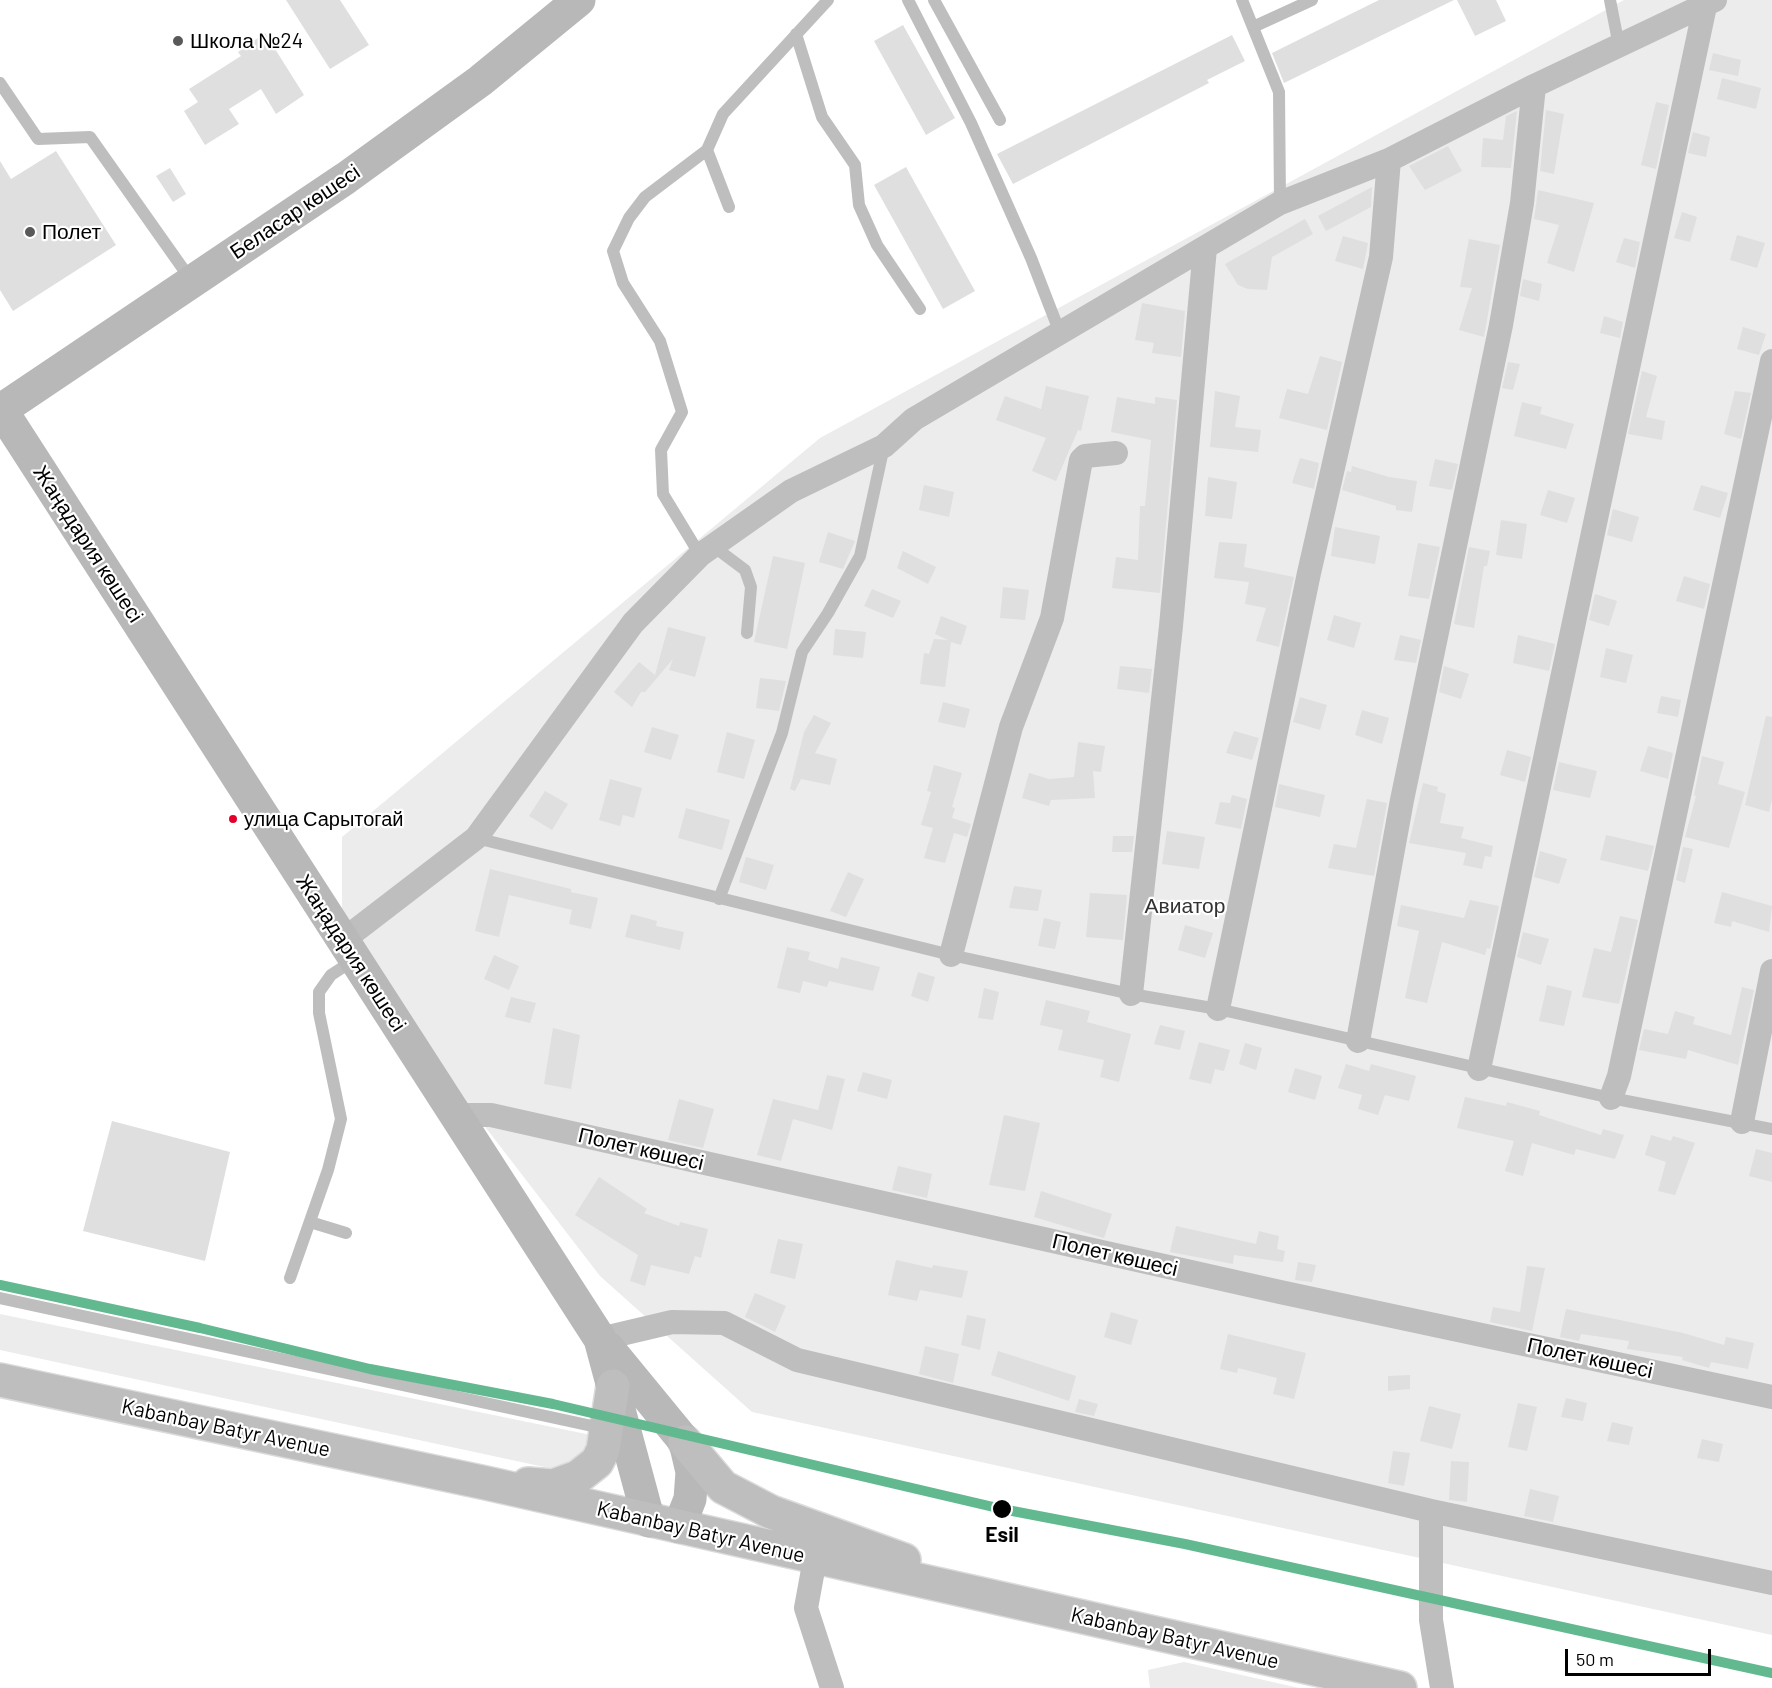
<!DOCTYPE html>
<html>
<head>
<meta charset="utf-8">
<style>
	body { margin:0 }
	#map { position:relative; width:1772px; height:1688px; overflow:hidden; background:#fff; font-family:Barlow,sans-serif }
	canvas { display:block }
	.scale { position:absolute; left:1565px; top:1649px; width:146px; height:27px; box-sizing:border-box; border:3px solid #000; border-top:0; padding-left:8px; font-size:18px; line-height:21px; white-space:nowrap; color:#000; -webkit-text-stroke:4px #fff; paint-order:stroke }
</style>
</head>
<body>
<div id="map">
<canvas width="1772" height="1688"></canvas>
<div class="scale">50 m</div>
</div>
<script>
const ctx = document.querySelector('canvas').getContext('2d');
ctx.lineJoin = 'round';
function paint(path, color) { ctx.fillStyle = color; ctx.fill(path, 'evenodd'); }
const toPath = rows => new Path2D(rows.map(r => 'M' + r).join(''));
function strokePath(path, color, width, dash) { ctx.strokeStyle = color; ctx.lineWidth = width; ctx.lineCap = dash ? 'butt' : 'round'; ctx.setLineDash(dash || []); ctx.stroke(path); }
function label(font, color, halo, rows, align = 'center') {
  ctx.font = font + ' Barlow,sans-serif'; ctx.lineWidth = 4.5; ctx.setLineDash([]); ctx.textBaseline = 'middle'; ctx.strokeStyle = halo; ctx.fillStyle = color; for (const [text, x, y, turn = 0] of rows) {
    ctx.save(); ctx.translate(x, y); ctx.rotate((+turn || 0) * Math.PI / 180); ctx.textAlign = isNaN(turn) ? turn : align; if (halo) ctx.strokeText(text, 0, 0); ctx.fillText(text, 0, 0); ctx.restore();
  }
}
const green = toPath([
	[1624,0,1772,0,1772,1635,752,1412,600,1276,342,941,342,837,820,438],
	[0,1314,596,1436,584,1457,549,1468,0,1350],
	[1184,1662,1299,1688,1150,1688,1148,1670]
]);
const building = toPath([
	[286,0,340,0,369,45,330,69],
	[1379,0,1454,0,1284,83,1272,53],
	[1457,0,1496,0,1506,21,1475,36],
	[903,25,955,118,926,135,874,41],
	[265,33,304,95,276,114,261,89,229,109,239,124,205,145,184,111,198,102,189,89,241,56,238,52],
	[1232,35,1245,61,1207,80,1209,83,1013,184,997,154],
	[1713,53,1741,60,1738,76,1709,70],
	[1722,78,1761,88,1756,109,1717,99],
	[1656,102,1669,105,1656,169,1641,165],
	[1546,110,1564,114,1554,174,1540,171],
	[1517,111,1511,168,1481,167,1483,138,1503,140,1506,116],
	[1693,132,1710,137,1706,157,1688,153],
	[1448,146,1462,171,1425,190,1409,166],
	[56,151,116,245,13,311,0,290,0,161,11,179],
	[906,167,975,291,943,309,874,185],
	[170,168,186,194,173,202,156,176],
	[1372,187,1371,207,1326,231,1318,216],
	[1538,190,1594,203,1574,272,1547,263,1559,225,1534,219],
	[1682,212,1697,217,1690,242,1674,238],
	[1305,219,1313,234,1272,257,1267,290,1248,289,1238,285,1225,264],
	[1737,235,1765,243,1757,268,1730,260],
	[1343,236,1368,243,1363,269,1335,261],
	[1624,238,1640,242,1635,268,1616,262],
	[1469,239,1500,245,1484,337,1459,330,1472,288,1460,287],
	[1523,279,1542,284,1539,301,1520,296],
	[1142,303,1185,311,1181,357,1152,353,1154,343,1135,340],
	[1604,316,1623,322,1620,338,1600,333],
	[1743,327,1766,334,1759,355,1737,349],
	[1320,356,1342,362,1327,430,1279,418,1287,389,1308,394],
	[1508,362,1520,364,1513,390,1502,388],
	[1642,371,1657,376,1646,417,1665,421,1662,440,1628,434],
	[1046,386,1089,396,1081,431,1078,430,1056,481,1032,471,1046,438,996,420,1005,396,1041,409],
	[1215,391,1240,396,1235,427,1261,430,1258,452,1210,447],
	[1735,391,1751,393,1741,439,1724,434],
	[1117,397,1155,404,1155,397,1177,400,1160,593,1112,588,1116,557,1138,560,1140,506,1145,506,1151,440,1111,432],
	[1522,402,1542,407,1540,414,1574,424,1566,449,1514,436],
	[1300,458,1319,463,1314,489,1292,483],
	[1435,459,1458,464,1452,490,1429,486],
	[1352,466,1389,477,1417,481,1412,512,1396,510,1396,506,1342,490,1347,471,1351,472],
	[1208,477,1237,482,1232,519,1205,516],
	[924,485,954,492,949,517,919,510],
	[1701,485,1728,493,1720,518,1693,510],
	[1548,490,1575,498,1567,523,1540,515],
	[1613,509,1639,517,1632,542,1607,535],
	[1501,520,1527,524,1522,559,1496,555],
	[1335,527,1380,536,1375,564,1331,556],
	[828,532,855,541,843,569,819,562],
	[1219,542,1247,544,1244,567,1294,577,1279,647,1256,641,1266,608,1245,604,1249,582,1214,578],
	[1418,543,1440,547,1429,599,1408,596],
	[1469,547,1490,551,1487,566,1484,566,1474,628,1454,624],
	[903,551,936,567,928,584,897,568],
	[773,556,805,563,787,649,754,642],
	[1684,576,1710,584,1704,609,1676,601],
	[1003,587,1029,590,1025,620,1000,618],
	[872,589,901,601,893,618,864,606],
	[1595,594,1617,601,1609,626,1589,620],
	[1334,615,1361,623,1354,648,1327,640],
	[941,616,967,626,961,645,951,642,945,687,920,684,924,653,929,654,934,639,948,640,935,634],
	[668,627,706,637,695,677,669,670,673,659,645,692,641,692,632,707,614,692,639,662,655,675],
	[835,629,866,632,863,658,833,655],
	[1400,635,1421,640,1416,663,1394,660],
	[1518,635,1555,644,1549,671,1513,663],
	[1606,648,1633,655,1626,683,1600,677],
	[1120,666,1152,669,1149,693,1117,689],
	[1444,666,1469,674,1461,699,1439,692],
	[760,678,786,681,779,711,756,708],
	[1661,696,1681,700,1678,717,1657,713],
	[1300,697,1327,705,1320,730,1293,722],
	[943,702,970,709,965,728,938,722],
	[1362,710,1389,718,1382,744,1355,735],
	[814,715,831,723,815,753,837,759,830,785,801,779,795,791,790,789,804,732],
	[1766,716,1772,717,1772,800,1769,812,1745,805],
	[652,727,679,735,671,760,644,752],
	[1234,731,1259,738,1252,760,1226,753],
	[727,732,755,740,744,779,717,772],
	[1078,742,1105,746,1101,772,1093,771,1095,798,1051,800,1049,806,1022,798,1029,773,1049,779,1074,777],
	[1648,746,1673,753,1668,779,1640,771],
	[1507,750,1531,757,1525,782,1500,775],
	[1702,756,1724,762,1718,784,1745,792,1729,848,1685,837,1696,796,1694,795],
	[1559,762,1597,771,1590,798,1553,790],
	[934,765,962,773,952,807,955,808,952,818,971,824,967,837,954,833,945,863,924,858,933,828,921,825,931,792,927,791],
	[610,779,642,788,634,818,623,815,620,826,599,820],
	[1423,783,1438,787,1437,791,1446,794,1440,823,1464,827,1461,838,1493,846,1491,857,1485,856,1482,869,1463,865,1466,853,1409,843],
	[1279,784,1325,795,1320,817,1275,807],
	[545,791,568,804,552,830,529,816],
	[1232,795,1247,799,1241,829,1215,824,1220,802,1230,803],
	[1367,799,1387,803,1374,876,1328,868,1334,844,1356,848],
	[686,808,730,820,722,850,678,838],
	[1167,831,1205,837,1199,869,1162,864],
	[1606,835,1654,846,1648,871,1600,860],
	[1113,836,1134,836,1132,852,1112,852],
	[1683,847,1693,849,1685,883,1676,880],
	[1540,851,1567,859,1559,884,1534,877],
	[746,857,774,865,766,890,739,882],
	[490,869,571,889,571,892,598,898,591,929,569,924,572,910,509,895,499,937,475,931],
	[848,872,864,879,846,917,830,911],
	[1014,886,1042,890,1038,911,1009,908],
	[1722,892,1772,906,1769,932,1732,921,1731,927,1714,923],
	[1090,893,1127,895,1123,940,1086,937],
	[1470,900,1499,906,1490,949,1487,948,1485,955,1442,942,1427,1003,1405,998,1419,931,1397,926,1401,905,1464,918],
	[631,914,657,921,656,926,684,932,680,950,625,937],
	[1620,916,1638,920,1619,1004,1582,997,1594,948,1611,952],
	[1044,918,1061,922,1055,949,1038,946],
	[1185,925,1213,933,1205,958,1178,950],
	[1523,932,1549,939,1541,965,1517,957],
	[787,947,810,952,808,960,838,969,841,957,880,967,873,991,829,981,827,987,803,981,800,993,777,988],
	[494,955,519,966,509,990,484,979],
	[918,972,935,977,928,1002,911,996],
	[1547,985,1572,991,1564,1026,1539,1021],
	[1742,987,1754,990,1738,1065,1688,1050,1686,1059,1639,1050,1644,1029,1668,1034,1675,1011,1695,1017,1693,1024,1731,1035],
	[984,988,999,992,993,1020,978,1018],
	[511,997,536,1003,530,1023,505,1017],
	[1046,1000,1090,1011,1087,1022,1131,1034,1119,1082,1100,1077,1104,1060,1058,1050,1063,1030,1040,1025],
	[1160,1025,1185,1031,1180,1050,1154,1044],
	[553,1028,580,1035,571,1089,544,1084],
	[1199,1042,1230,1050,1224,1071,1215,1069,1211,1084,1189,1079],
	[1245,1043,1262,1048,1256,1070,1239,1064],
	[1346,1064,1369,1071,1371,1064,1416,1076,1409,1101,1385,1095,1378,1115,1358,1109,1362,1095,1338,1088],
	[1295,1068,1322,1076,1315,1100,1288,1092],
	[863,1072,892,1080,887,1099,857,1091],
	[827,1075,845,1079,832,1130,793,1119,781,1161,757,1155,773,1099,818,1110],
	[1465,1097,1506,1106,1507,1102,1540,1111,1539,1115,1601,1135,1603,1129,1624,1135,1615,1159,1576,1149,1574,1155,1532,1143,1523,1176,1505,1171,1514,1141,1457,1128],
	[679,1099,714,1109,703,1148,668,1140],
	[1004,1115,1040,1123,1025,1191,989,1185],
	[112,1121,230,1152,205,1261,83,1231],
	[1651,1135,1671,1141,1673,1136,1695,1143,1675,1195,1658,1191,1666,1162,1645,1155],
	[1756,1149,1772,1153,1772,1182,1749,1176],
	[898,1166,932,1174,927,1198,892,1190],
	[599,1177,647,1209,644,1213,679,1226,680,1222,708,1229,701,1258,695,1256,689,1274,651,1265,645,1286,630,1281,638,1255,575,1215],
	[1041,1191,1112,1214,1104,1238,1034,1217],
	[1176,1226,1256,1244,1259,1231,1279,1236,1277,1249,1285,1251,1283,1262,1234,1255,1233,1264,1170,1252],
	[778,1239,803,1244,795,1279,770,1273],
	[896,1260,932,1268,933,1265,968,1271,962,1298,920,1290,917,1301,888,1295],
	[1298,1262,1316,1265,1312,1282,1295,1280],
	[1527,1266,1545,1268,1532,1331,1490,1322,1493,1307,1520,1312],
	[755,1293,786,1306,775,1332,745,1317],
	[1566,1309,1683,1333,1724,1345,1726,1337,1754,1343,1748,1369,1711,1362,1709,1368,1682,1360,1683,1357,1627,1349,1629,1341,1581,1334,1579,1341,1560,1337],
	[1111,1312,1138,1320,1131,1345,1104,1337],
	[967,1315,986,1319,980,1350,961,1345],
	[1228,1334,1306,1353,1294,1399,1273,1394,1277,1378,1238,1368,1237,1373,1220,1369],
	[925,1346,959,1354,953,1383,919,1374],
	[998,1351,1076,1376,1069,1401,991,1375],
	[1410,1375,1410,1389,1388,1391,1388,1376],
	[1566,1398,1587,1403,1583,1421,1561,1417],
	[1079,1399,1098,1404,1094,1416,1075,1412],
	[1518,1403,1537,1407,1527,1451,1508,1447],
	[1429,1406,1461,1414,1452,1449,1420,1441],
	[1612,1422,1633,1427,1629,1445,1607,1441],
	[1702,1439,1723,1444,1719,1462,1697,1458],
	[1393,1451,1410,1453,1404,1486,1388,1483],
	[1451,1461,1469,1462,1467,1502,1449,1500],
	[1530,1489,1559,1496,1553,1522,1524,1516]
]);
const lane = toPath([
	[908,0,971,123,1031,258,1060,333],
	[934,0,1000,120],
	[1242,0,1279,92,1280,203],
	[1610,0,1619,46],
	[1253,27,1312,0],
	[796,34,822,117,855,165,859,205,877,245,920,309],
	[0,83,38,139,90,137,191,280],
	[729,207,707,150,723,114,828,0],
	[713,546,745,570,751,587,747,633],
	[700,555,663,494,661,450,682,412,660,341,623,283,613,251,629,218,645,197,707,150],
	[476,838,951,955,1131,994,1218,1009,1611,1098,1772,1129],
	[719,899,782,733,802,652,828,613,860,556,884,446],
	[310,1222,346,1233],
	[290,1278,328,1170,341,1119,319,1013,319,992,331,975,354,960],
	[0,1298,606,1429]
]);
const street = toPath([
	[342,941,476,838,633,623,700,555,791,491,884,446,914,419,1280,203,1389,160,1534,86,1715,0],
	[951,955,1011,727,1052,618,1081,460,1085,456,1116,453],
	[1131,994,1171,626,1205,248],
	[1218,1009,1309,573,1381,257,1389,160],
	[1358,1041,1402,800,1501,325,1522,203,1534,86],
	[1479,1069,1705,6],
	[1611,1098,1619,1076,1772,361],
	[458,1115,491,1115,1280,1292,1772,1397],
	[1742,1122,1772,971],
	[600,1339,672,1322,724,1323,797,1360,1431,1511,1772,1583],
	[1431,1511,1431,1620,1442,1688],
	[815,1559,806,1608,832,1688]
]);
const secondary = toPath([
	[0,408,600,1339,649,1521],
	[1,410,346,178,480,81,579,0],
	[607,1347,685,1442,692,1472,690,1499,679,1527]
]);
const primary = toPath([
	[0,1380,486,1483,1400,1688],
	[685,1442,723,1487,771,1512,904,1560],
	[528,1484,553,1486,578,1477,597,1462,603,1450,613,1386]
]);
const rail1 = toPath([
	[0,1285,200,1328,370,1369,553,1404,1002,1509,1185,1544,1772,1673]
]);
const markers = [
	[178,41,6,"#595959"],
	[30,232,6,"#595959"],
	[233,819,5,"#e4002b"],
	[1002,1509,10,"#000"]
];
const busNames = [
	["улица Сарытогай",244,819]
];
const poiNames = [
	["Школа №24",190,41],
	["Полет",42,232]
];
const streetNames = [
	["Беласар көшесі",295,212,-34],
	["Жаңадария көшесі",88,544,57],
	["Жаңадария көшесі",351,953,57],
	["Полет көшесі",641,1149,13],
	["Полет көшесі",1115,1255,13],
	["Полет көшесі",1590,1358,12],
	["Kabanbay Batyr Avenue",226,1428,12],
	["Kabanbay Batyr Avenue",701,1532,13],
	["Kabanbay Batyr Avenue",1175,1638,13]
];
const parkNames = [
	["Авиатор",1185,906]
];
const stopNames = [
	["Esil",1002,1535]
];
paint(green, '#ececec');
paint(building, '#dfdfdf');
strokePath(primary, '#dbdbdb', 36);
strokePath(lane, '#bebebe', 12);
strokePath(street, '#bebebe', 24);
strokePath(secondary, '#b8b8b8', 33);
strokePath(primary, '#bebebe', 33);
strokePath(rail1, '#62b990', 10);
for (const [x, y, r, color] of markers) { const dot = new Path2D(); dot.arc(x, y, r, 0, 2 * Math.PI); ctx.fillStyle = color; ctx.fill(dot); strokePath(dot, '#fff', 2); }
label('20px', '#000', '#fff', busNames, 'left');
label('21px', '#000', '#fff', poiNames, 'left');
label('21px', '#000', '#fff', streetNames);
label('21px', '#333', '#fff', parkNames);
label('bold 21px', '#000', '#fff', stopNames);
</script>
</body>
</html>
